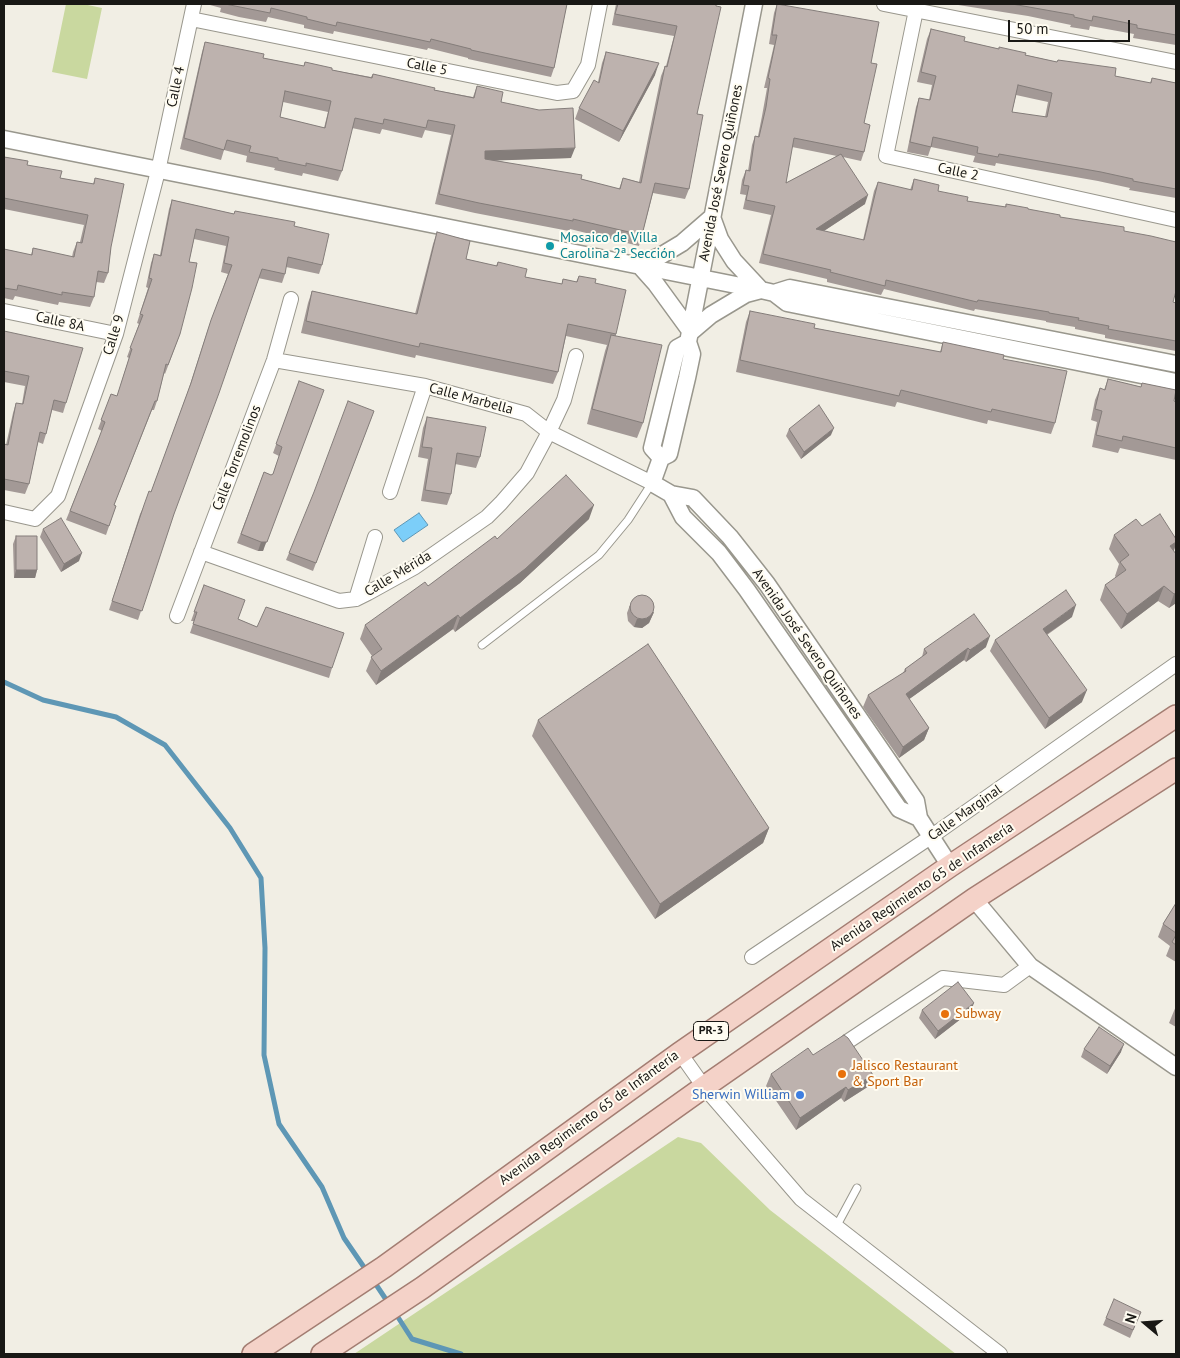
<!DOCTYPE html>
<html>
<head>
<meta charset="utf-8">
<style>
	body { margin:0 }
	#map { position:relative; width:1180px; height:1358px; overflow:hidden; background:#f1eee4; font-family:"PT Sans",sans-serif }
	canvas { display:block }
	.frame { position:absolute; inset:0; border:5px solid #191815; pointer-events:none }
	.north { position:absolute; left:1120px; top:1298px; width:50px; height:50px; -webkit-text-stroke:4px #fffcf1; paint-order:stroke; rotate:288deg; font-size:14px; font-weight:700; line-height:20px; text-align:center; color:#191815 }
	.north::after { content:''; display:block; margin:auto; width:18px; height:22px; background:#191815; clip-path:polygon(50% 0,100% 100%,50% 72%,0 100%) }
	.scale { position:absolute; left:1008px; top:20px; width:122px; height:22px; box-sizing:border-box; border:2px solid #191815; border-top:0; padding-left:6px; font-size:15px; line-height:18px; white-space:nowrap; color:#191815; -webkit-text-stroke:4px #fffcf1; paint-order:stroke }
</style>
</head>
<body>
<div id="map">
<canvas width="1180" height="1358"></canvas>
<div class="frame"></div>
<div class="north">N</div>
<div class="scale">50 m</div>
</div>
<script>
const ctx = document.querySelector('canvas').getContext('2d');
ctx.lineJoin = 'round';
function paint(path, color) { ctx.fillStyle = color; ctx.fill(path, 'evenodd'); }
const toPath = rows => new Path2D(rows.map(r => 'M' + r).join(''));
function strokePath(path, color, width, dash) { ctx.strokeStyle = color; ctx.lineWidth = width; ctx.lineCap = dash ? 'butt' : 'round'; ctx.setLineDash(dash || []); ctx.stroke(path); }
function label(font, color, halo, rows, align = 'center') {
  ctx.font = font + ' "PT Sans",sans-serif'; ctx.lineWidth = 4; ctx.setLineDash([]); ctx.textBaseline = 'middle'; ctx.strokeStyle = halo; ctx.fillStyle = color; for (const [text, x, y, turn = 0] of rows) {
    ctx.save(); ctx.translate(x, y); ctx.rotate((+turn || 0) * Math.PI / 180); ctx.textAlign = isNaN(turn) ? turn : align; if (halo) ctx.strokeText(text, 0, 0); ctx.fillText(text, 0, 0); ctx.restore();
  }
}
const green = toPath([
	[66,4,83,4,102,8,87,79,52,72],
	[678,1137,701,1143,770,1210,956,1354,354,1354]
]);
const water = toPath([
	[419,513,428,525,403,542,394,530,419,513]
]);
const stream = toPath([
	[4,682,43,700,116,717,165,745,230,828,261,878,265,948,264,1055,279,1124,322,1187,344,1238,368,1273],
	[373,1280,389,1304],
	[394,1311,412,1339,461,1354]
]);
const service = toPath([
	[482,645,599,555,628,520,652,483],
	[836,1227,857,1188]
]);
const minor = toPath([
	[884,4,1176,62],
	[916,10,886,156,1176,220],
	[191,19,557,93,573,91,588,65,600,4],
	[4,311,116,334],
	[274,360,425,386,526,414,549,432,652,483],
	[390,492,425,386],
	[4,512,35,519,58,496,116,334,158,171,194,4],
	[201,552,339,601,356,599,368,593,415,567,487,517,501,503,527,473,549,432,564,400,576,356],
	[356,599,375,537],
	[177,616,274,360,291,299],
	[752,957,932,836,1176,664],
	[847,1042,943,978,1004,985,1030,966],
	[680,1053,704,1087,801,1199,1000,1354]
]);
const tertiary = toPath([
	[754,4,688,342,692,354,687,378,669,454,661,458,652,483,671,494,693,498,730,537,767,584,916,801,919,818,950,866],
	[4,139,761,290,774,293,787,303,1176,382],
	[712,217,720,239,734,261,761,290,746,294,711,315,691,332,656,284,639,265,662,255,682,243,712,217],
	[774,293,790,288,1176,364],
	[661,458,652,448,677,348,688,342],
	[671,494,683,517,719,553,747,590,899,809,919,818],
	[974,899,1030,966,1176,1067]
]);
const primary = toPath([
	[253,1354,384,1267,680,1053,950,866,1176,716],
	[322,1354,422,1288,704,1087,974,899,1176,769]
]);
const wall = toPath([
	[210,4,567,4,554,68,551,77,468,59,468,58,428,48,427,50,334,31,333,34,304,28,304,25,268,17,266,22,239,17,220,12,221,8,210,5],
	[616,4,716,4,697,114,689,189,685,199,653,193,642,235,639,246,570,229,569,231,475,213,435,204,451,135,425,130,422,138,382,129,380,134,352,128,342,171,338,181,303,173,302,176,274,170,275,168,246,162,247,156,224,150,221,160,180,149,202,52,205,42,263,58,304,66,305,62,332,70,371,77,373,74,434,90,473,97,477,86,501,102,571,158,495,160,581,179,619,189,623,178,639,182,661,76,665,66,666,66,674,36,612,25],
	[283,102,328,112,324,128,280,117],
	[777,4,871,63,864,123,864,152,861,161,843,157,865,204,824,231,863,240,874,191,878,182,910,190,914,179,938,191,967,201,1005,207,1006,204,1060,217,1124,231,1173,302,1176,303,1176,351,1105,338,1105,335,1075,329,1075,327,1046,322,1046,321,975,309,974,311,884,289,881,295,827,282,827,279,759,263,771,215,743,209,746,195,740,194,742,180,746,170,748,171,752,145,755,136,758,136,762,116,767,88,764,88,774,45,769,44,774,13],
	[792,147,837,156,786,183],
	[952,4,1176,4,1176,45,1133,38,1134,34,1090,26,1089,30,1070,27,1071,25,1028,16],
	[931,29,964,41,1057,62,1058,60,1115,76,1150,83,1152,78,1176,83,1176,198,1129,190,1130,188,1098,181,996,163,995,166,973,162,975,156,931,147,928,156,907,152,916,107,919,98,929,100,932,85,917,82,927,39],
	[1016,95,1048,102,1045,117,1012,112],
	[606,52,655,75,619,142,575,119,579,108,598,82,602,63],
	[4,157,60,178,93,184,95,178,111,247,108,273,104,283,96,282,94,297,90,307,59,302,58,305,15,296,13,300,4,298,4,249,31,255,33,248,72,257,73,252,77,242,80,242,84,225,4,209],
	[172,200,234,214,235,211,294,226,322,265,319,274,286,267,285,274,282,283,258,278,173,516,138,620,109,610,140,514,151,492,188,391,208,329,228,274,221,272,226,246,194,239,189,262,180,334,165,374,164,373,157,401,154,410,152,410,114,505,116,506,106,535,66,520,96,446,102,431,98,429,111,394,117,396,129,358,127,357,139,324,137,323,148,288,146,287,151,263,154,254,160,255,169,209],
	[437,232,466,259,496,266,498,262,525,277,562,284,563,279,576,282,579,276,595,283,616,334,616,336,643,423,637,438,587,424,605,351,607,345,566,336,558,372,553,384,416,355,415,358,301,333,308,303,312,291,415,314,433,244],
	[750,311,814,328,940,352,943,342,1003,359,1055,423,1051,434,988,420,987,424,897,402,895,407,736,372,746,322],
	[4,331,66,403,63,413,52,410,46,434,43,444,38,442,29,484,25,494,4,490,4,444,6,445,13,413,16,403,22,404,25,386,4,382],
	[1108,379,1141,387,1142,383,1174,401,1176,402,1176,460,1120,448,1118,453,1092,447,1097,422,1091,420,1095,400,1100,388,1104,390],
	[299,381,263,551,258,551,237,543,264,472,271,475,273,474,279,456,273,453],
	[374,411,313,571,286,560,289,553],
	[427,417,480,457,476,468,455,464,451,494,447,505,421,501,428,459,418,457,423,428],
	[789,429,831,435,801,459,786,436],
	[589,519,520,583,455,632,453,629,376,685,366,671,372,656,360,639,365,625,428,586,497,539],
	[1142,526,1176,544,1174,551,1176,603,1169,608,1158,601,1121,629,1100,600,1105,585,1116,578,1115,576,1119,564,1109,549,1114,535],
	[43,529,79,561,61,572,40,537],
	[16,536,37,570,35,578,14,578,13,544],
	[204,585,238,619,257,627,332,668,329,678,190,633,194,621,191,621],
	[630,605,654,612,649,623,642,628,634,627,628,621,627,613],
	[1072,617,1047,635,1082,702,1045,729,990,651,995,640],
	[986,647,966,662,964,660,909,699,929,728,924,740,899,758,863,707,868,695,903,673,905,669,922,657,924,649],
	[538,720,769,828,763,843,655,919,532,736],
	[1176,903,1176,962,1166,956,1170,946,1158,937,1163,924],
	[1176,1006,1176,1027,1169,1023],
	[922,1010,971,1011,935,1039,919,1018],
	[1084,1049,1121,1052,1107,1074,1081,1057],
	[813,1055,873,1075,869,1086,844,1102,841,1098,796,1130,766,1086,771,1074],
	[1141,1312,1130,1338,1103,1325,1106,1318]
]);
const shadedWall = toPath([
	[659,63,655,75,619,142,623,131],
	[575,148,571,158,482,161,485,151],
	[868,195,865,204,813,238,816,229],
	[324,390,263,551,258,551,261,542],
	[834,428,831,435,801,459,804,452],
	[594,505,589,519,520,583,455,632,460,618],
	[1176,542,1176,544,1172,555,1170,546],
	[82,553,79,561,61,572,64,564],
	[16,570,37,570,35,578,14,578],
	[1164,586,1158,601,1121,629,1127,614],
	[1176,593,1176,603,1169,608,1174,594],
	[1076,605,1072,617,1038,640,1043,629],
	[654,612,649,623,642,628,634,627,637,619],
	[458,615,453,629,376,685,381,671],
	[990,636,986,647,966,662,970,650],
	[968,648,964,660,901,705,906,694],
	[1087,690,1082,702,1045,729,1049,718],
	[929,728,924,740,899,758,903,747],
	[769,828,763,843,655,919,660,904],
	[974,1003,971,1011,935,1039,938,1031],
	[1124,1044,1121,1052,1107,1074,1110,1066],
	[873,1075,869,1086,844,1102,848,1090],
	[846,1087,841,1098,796,1130,800,1118]
]);
const building = toPath([
	[225,4,567,4,554,68,471,50,471,49,431,39,430,42,337,22,336,26,307,19,307,17,271,8,270,13,225,4],
	[618,4,716,4,716,6,721,7,697,114,703,115,689,189,655,183,642,235,573,219,573,221,479,203,439,194,455,125,428,120,426,128,384,119,383,124,355,118,342,171,306,163,306,166,278,160,278,158,249,152,251,146,227,140,224,150,184,138,205,42,264,54,263,58,304,66,305,62,332,68,332,70,372,78,373,74,435,88,434,90,474,98,477,86,503,92,501,102,539,110,573,108,575,148,485,151,485,159,582,175,581,179,620,189,623,178,641,183,665,66,667,67,677,26,615,14,618,4],
	[285,91,331,101,325,128,280,117,285,91],
	[777,4,879,22,871,63,877,64,864,123,870,125,864,152,794,138,786,183,841,154,868,195,816,229,864,240,878,182,912,190,914,179,939,185,938,191,968,197,967,201,1006,207,1006,204,1028,208,1028,209,1060,215,1060,217,1124,227,1124,231,1151,236,1176,242,1176,291,1173,302,1176,303,1176,341,1108,329,1109,326,1078,320,1079,318,1049,313,1049,312,978,300,977,302,886,280,885,286,830,272,831,270,763,254,775,206,746,200,749,186,743,185,746,170,750,171,755,136,759,137,766,107,770,79,768,78,777,35,772,35,777,4],
	[1012,4,1176,4,1176,35,1137,28,1137,25,1093,16,1092,21,1074,17,1074,15,1012,4],
	[931,29,965,37,964,41,999,49,999,47,1026,53,1025,55,1057,62,1058,60,1116,68,1115,76,1151,83,1152,78,1176,83,1176,189,1133,181,1133,179,1101,172,999,154,998,157,977,153,978,147,933,137,931,147,910,142,919,98,930,100,936,76,921,72,931,29],
	[1018,85,1052,93,1047,117,1012,112,1018,85],
	[606,52,659,63,623,131,579,108,594,80,599,83,606,52],
	[4,157,28,161,27,165,62,171,60,178,94,184,95,178,124,184,111,247,108,273,98,271,94,297,62,292,62,295,18,285,17,290,4,288,4,249,32,255,33,248,74,257,77,242,82,243,88,215,4,198,4,157],
	[172,200,234,214,235,211,295,222,294,226,329,234,322,265,288,257,285,274,262,269,219,393,174,514,142,611,112,601,144,505,149,491,151,492,191,383,211,320,232,265,224,263,229,237,196,229,189,262,197,263,192,288,180,334,168,365,166,364,157,401,155,401,114,505,116,506,109,526,70,511,97,443,105,422,101,420,111,394,117,396,132,349,130,348,143,315,140,314,152,279,149,278,154,254,161,256,172,200],
	[437,232,470,241,466,259,497,266,498,262,527,269,525,277,562,284,563,279,577,282,579,276,596,279,595,283,626,290,616,334,568,324,558,372,420,343,419,347,306,321,312,291,417,314,437,232],
	[750,311,815,324,814,328,877,340,941,352,943,342,1004,355,1003,359,1067,371,1055,423,992,409,991,412,901,390,899,396,740,360,750,311],
	[4,331,83,348,66,403,54,400,46,434,40,432,29,484,4,479,4,444,8,445,16,403,23,404,29,376,4,371,4,331],
	[611,335,662,345,643,423,592,409,611,335],
	[1108,379,1141,387,1142,383,1176,390,1174,401,1176,402,1176,448,1123,436,1122,441,1096,435,1102,411,1095,409,1100,388,1105,390,1108,379],
	[299,381,324,390,267,542,261,542,241,534,264,472,271,475,273,474,282,447,276,444,299,381],
	[348,401,374,411,316,563,289,553,314,492,348,401],
	[819,405,834,428,804,452,789,429,819,405],
	[427,417,486,427,480,457,457,453,451,494,425,490,432,448,422,447,427,417],
	[566,475,594,505,525,569,460,618,458,615,381,671,371,657,382,649,365,625,425,582,428,586,495,536,497,539,566,475],
	[1160,514,1176,539,1176,542,1170,546,1176,554,1176,593,1174,594,1164,586,1127,614,1105,585,1126,570,1120,562,1129,555,1114,535,1136,519,1142,526,1160,514],
	[61,518,82,553,64,564,43,529,61,518],
	[16,536,37,536,37,570,16,570,16,536],
	[204,585,245,600,238,619,257,627,266,607,344,633,332,668,193,624,197,612,194,612,204,585],
	[1066,590,1076,605,1043,629,1087,690,1049,718,995,640,1066,590],
	'630 607a12 12 0 1 1 24 0a12 12 0 1 1-24 0Z',
	[974,614,990,636,970,650,968,648,906,694,929,728,903,747,868,695,906,671,905,669,927,653,924,649,974,614],
	[648,644,769,828,660,904,538,720,648,644],
	[1176,903,1176,933,1163,924,1176,903],
	[1176,935,1176,945,1172,942,1176,935],
	[958,982,974,1003,938,1031,922,1010,958,982],
	[1099,1027,1124,1044,1110,1066,1084,1049,1099,1027],
	[844,1035,848,1038,873,1075,848,1090,846,1087,800,1118,771,1074,808,1048,813,1055,844,1035],
	[1114,1299,1141,1312,1133,1330,1106,1318,1114,1299]
]);
const markers = [
	[550,246,5,"#0f9aa8"],
	[945,1014,5,"#e8710a"],
	[842,1074,5,"#e8710a"],
	[800,1095,5,"#3f7fe0"]
];
const shields = [
	[711,1031,35]
];
const shieldNames = [
	["PR-3",711,1031]
];
const streetNames = [
	["Calle 5",427,67,11],
	["Calle 4",176,87,-78],
	["Calle 2",958,172,12],
	["Avenida José Severo Quiñones",721,173,-79],
	["Calle 8A",60,322,12],
	["Calle 9",114,335,-73],
	["Calle Marbella",471,399,15],
	["Calle Torremolinos",237,458,-69],
	["Calle Mérida",398,574,-31],
	["Avenida José Severo Quiñones",807,644,55],
	["Calle Marginal",965,813,-35],
	["Avenida Regimiento 65 de Infantería",922,887,-34],
	["Avenida Regimiento 65 de Infantería",589,1118,-36]
];
const cultureNames = [
	["Mosaico de Villa",560,238],
	["Carolina 2ª Sección",560,254]
];
const foodNames = [
	["Subway",955,1014],
	["Jalisco Restaurant",852,1066],
	["& Sport Bar",852,1082]
];
const shopNames = [
	["Sherwin William",790,1095]
];
paint(green, '#c9d89f');
paint(water, '#7ccef9');
strokePath(water, '#5e97b5', 1);
strokePath(stream, '#5e97b5', 5);
strokePath(service, '#99978d', 9);
strokePath(minor, '#99978d', 16);
strokePath(tertiary, '#99978d', 19);
strokePath(primary, '#a37d72', 24);
strokePath(service, '#fff', 7);
strokePath(minor, '#fff', 14);
strokePath(tertiary, '#fff', 16);
strokePath(primary, '#f4d2c8', 21);
paint(wall, '#a39996');
paint(shadedWall, '#847d7a');
paint(building, '#bdb2ae');
strokePath(building, '#847d7a', 1);
for (const [x, y, r, color] of markers) { const dot = new Path2D(); dot.arc(x, y, r, 0, 2 * Math.PI); ctx.fillStyle = color; ctx.fill(dot); strokePath(dot, '#fffcf1', 2); }
for (const [x, y, w] of shields) { const box = new Path2D(); box.roundRect(x - w / 2, y - 9.5, w, 19, 4); ctx.fillStyle = '#fffcf1'; ctx.fill(box); strokePath(box, '#191815', 1); }
label('bold 12px', '#191815', null, shieldNames);
label('14px', '#191815', '#fffcf1', streetNames);
label('14px', '#0d838f', '#fffcf1', cultureNames, 'left');
label('14px', '#c56008', '#fffcf1', foodNames, 'left');
label('14px', '#366cbe', '#fffcf1', shopNames, 'right');
</script>
</body>
</html>
